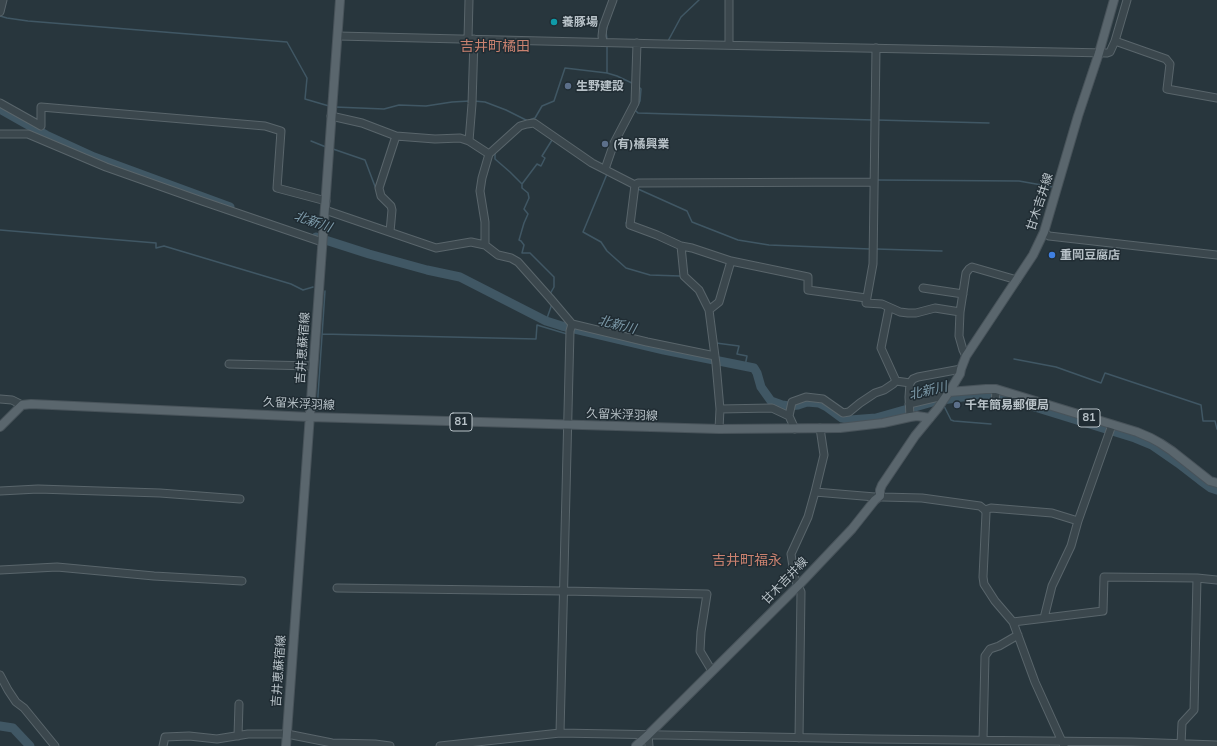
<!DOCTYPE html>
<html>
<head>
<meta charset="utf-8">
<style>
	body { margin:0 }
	canvas { display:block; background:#28363d }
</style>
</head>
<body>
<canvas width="1217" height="746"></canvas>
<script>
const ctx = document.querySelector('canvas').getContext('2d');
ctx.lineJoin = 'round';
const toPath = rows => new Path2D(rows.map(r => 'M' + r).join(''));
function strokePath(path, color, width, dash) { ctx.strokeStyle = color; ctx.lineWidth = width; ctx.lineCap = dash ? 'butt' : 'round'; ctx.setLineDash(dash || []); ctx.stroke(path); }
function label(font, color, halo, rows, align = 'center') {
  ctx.font = font + ' Mulish,"Noto Sans JP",sans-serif'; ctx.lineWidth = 3; ctx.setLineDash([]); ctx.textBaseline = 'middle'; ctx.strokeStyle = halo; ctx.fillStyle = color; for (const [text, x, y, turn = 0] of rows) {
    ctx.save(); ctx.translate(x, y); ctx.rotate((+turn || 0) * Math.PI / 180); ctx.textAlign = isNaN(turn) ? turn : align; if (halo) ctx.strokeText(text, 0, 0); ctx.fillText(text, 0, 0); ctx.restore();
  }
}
const stream = toPath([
	[0,16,7,18,28,21,287,42,307,78,305,99,329,106],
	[343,33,349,33],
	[607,39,606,32,607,27],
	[668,41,681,17,699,0],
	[607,46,607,73],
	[474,101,485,102,506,110,528,121],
	[335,107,384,109,399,105,426,106,452,102,470,101],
	[636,111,638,113,873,120],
	[529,120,535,118,542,106,554,101,565,68,607,73,617,76,634,84],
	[877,120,989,123],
	[542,132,560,145],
	[623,133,640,101,641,89,639,87],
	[311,141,326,147],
	[333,149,365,160,376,189],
	[495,154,495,159,510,172,522,184],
	[609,168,618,142],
	[607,174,583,232,601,242,607,251,626,268,650,275,680,276],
	[877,180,1019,181,1053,187],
	[638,189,687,211,692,222,738,240,769,245,870,249],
	[626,223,627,221],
	[0,230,156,243,156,248,164,246,291,284,303,290,313,287],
	[876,249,942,251],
	[550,294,554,287,554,277,530,253,522,253,524,245,521,241,519,240,524,223,528,214,524,209,529,198,528,193,522,188,522,184,537,164,541,166,545,158,542,156,552,140],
	[546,321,552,304],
	[322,334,536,339,537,325,567,334],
	[716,343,739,346,737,354,747,356,745,366],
	[1014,359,1056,367,1101,383,1105,373,1201,405,1203,421,1215,421,1217,429],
	[944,406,951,420,954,421,991,424],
	[317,410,325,291]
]);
const river = toPath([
	[0,109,46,135,94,157,230,207],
	[316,237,369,254,427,270,460,277,546,321,562,326,664,350,754,368,757,373,761,387,771,401,782,405,789,406,798,405,807,402,819,403,827,407,842,418,850,420,876,418,936,401,982,394,996,395,1135,438,1152,445,1178,463,1200,480,1211,488,1217,490],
	[0,726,13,728,30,746]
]);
const minor = toPath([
	[0,12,3,0],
	[338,36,664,44,1107,53,1110,52,1115,41,1127,0],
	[468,39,469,0],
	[1115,41,1166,59,1170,64,1167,89,1217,98],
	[603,42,602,36,603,27,613,0],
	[729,45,729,0],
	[876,48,873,264,866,303,882,304,900,312,908,313,916,313,935,308,960,312,959,336,963,350,966,356],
	[0,103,41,126,41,107,265,126,281,131,277,188,326,201],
	[331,116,362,123,396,136,435,139,460,138,469,141,489,154],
	[0,134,28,134,106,167,202,201,322,242],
	[469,141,472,104,474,39],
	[605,169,614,143,635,103,637,43],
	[635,185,630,225,657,235,681,246,684,276,699,290,709,310,716,364,720,409,719,429],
	[325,210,436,248,471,242,485,245,498,255,511,258,518,262,550,298,572,324,647,342,715,356],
	[390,232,392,210,391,206,381,196,379,188,396,136],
	[1044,232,1049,236,1217,255],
	[485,245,485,222,480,191,482,178,489,154,520,126,527,124,534,123,592,163,635,185,638,183,874,182],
	[681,246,692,248,731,261,719,302,709,310],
	[731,261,808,277,808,290,866,298],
	[923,288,963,294],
	[889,308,881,348,896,381],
	[960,312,966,273,969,269,972,267,1017,280],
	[229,364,313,366],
	[896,381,910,383,913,379,918,377,961,369],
	[0,399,12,400,22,405],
	[909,404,947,395],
	[995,406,996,389],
	[720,409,772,408,789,416],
	[910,417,909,397,910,383],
	[795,429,789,416,792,402,806,397,823,399,843,413,849,412,860,403,875,393,884,390,893,384,896,381],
	[0,491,38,489,160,493,240,499],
	[815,492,824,455,820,428],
	[985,510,986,513,983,577,984,584,995,601,1013,622,1035,682,1064,746],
	[1078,521,1112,425],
	[0,570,57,567,154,576,242,581],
	[337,588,563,591,707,594,701,632,700,651,712,671],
	[1013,622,1103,611,1104,577,1197,578,1217,580],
	[0,675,8,690,16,702,24,708,55,746],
	[560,733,570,331,572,324],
	[648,735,649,746],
	[238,736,239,704],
	[799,738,801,592,795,579,791,554,808,517,815,492,875,497,880,496,882,497,922,498,980,506,985,510,991,508,1052,513,1078,521,1071,546,1052,586,1044,618],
	[983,740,985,656,990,649,999,646,1018,635],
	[1181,744,1182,723,1194,710,1197,578],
	[163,746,165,737,189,736,217,739,248,734,287,734,332,743,375,744,390,746],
	[440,746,560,733,873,739,1131,742,1217,745]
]);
const major = toPath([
	[949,392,986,389,996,389,1137,432,1151,438,1160,443,1172,451,1210,481,1217,483],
	[0,427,22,405,31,404,310,417,719,429,840,428,883,423,910,417,917,416,930,418],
	[286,746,340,0],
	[636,746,648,735,798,586,852,529,875,500,880,496,880,490,882,485,915,436,938,408,949,392,960,374,961,369,966,356,1033,255,1044,232,1078,116,1099,53,1114,0]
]);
const markers = [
	[554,22,4,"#0f9aa8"],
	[568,86,4,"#5c6f8a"],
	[605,144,4,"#5c6f8a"],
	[1052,255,4,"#3f7fe0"],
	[957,405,4,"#5c6f8a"]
];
const shields = [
	[1089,418,22],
	[461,422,22]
];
const shieldNames = [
	["81",1089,418],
	["81",461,422]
];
const poiNames = [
	["養豚場",562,22],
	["生野建設",576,86],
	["(有)橘興業",613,144],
	["重岡豆腐店",1060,255],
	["千年簡易郵便局",965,405]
];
const streetNames = [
	["甘木吉井線",1040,202,-72],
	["吉井恵蘇宿線",303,348,-86],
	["久留米浮羽線",299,404,3],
	["久留米浮羽線",622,415,2],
	["甘木吉井線",785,581,-46],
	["吉井恵蘇宿線",279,671,-86]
];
const waterNames = [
	["北新川",313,222,19],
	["北新川",617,325,14],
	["北新川",928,391,-13]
];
const quarterNames = [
	["吉井町橘田",495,47],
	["吉井町福永",747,561]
];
strokePath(stream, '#405764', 1.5);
strokePath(river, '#405764', 9);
strokePath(minor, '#59656b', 9);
strokePath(major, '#48535a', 10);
strokePath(minor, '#3b474d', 7);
strokePath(major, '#5a666d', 8);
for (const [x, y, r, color] of markers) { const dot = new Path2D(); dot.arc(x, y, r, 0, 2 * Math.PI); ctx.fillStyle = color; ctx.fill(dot); strokePath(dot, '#202c33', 1.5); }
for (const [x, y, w] of shields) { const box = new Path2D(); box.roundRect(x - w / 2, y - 9, w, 18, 3); ctx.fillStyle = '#202c33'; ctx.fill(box); strokePath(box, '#b8c2c8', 1); }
label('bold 11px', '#b8c2c8', null, shieldNames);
label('bold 12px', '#b8c2c8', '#202c33', poiNames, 'left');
label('12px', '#b8c2c8', '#202c33', streetNames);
label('italic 13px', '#7c99a8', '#202c33', waterNames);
label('14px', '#ca8270', '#202c33', quarterNames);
</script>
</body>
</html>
